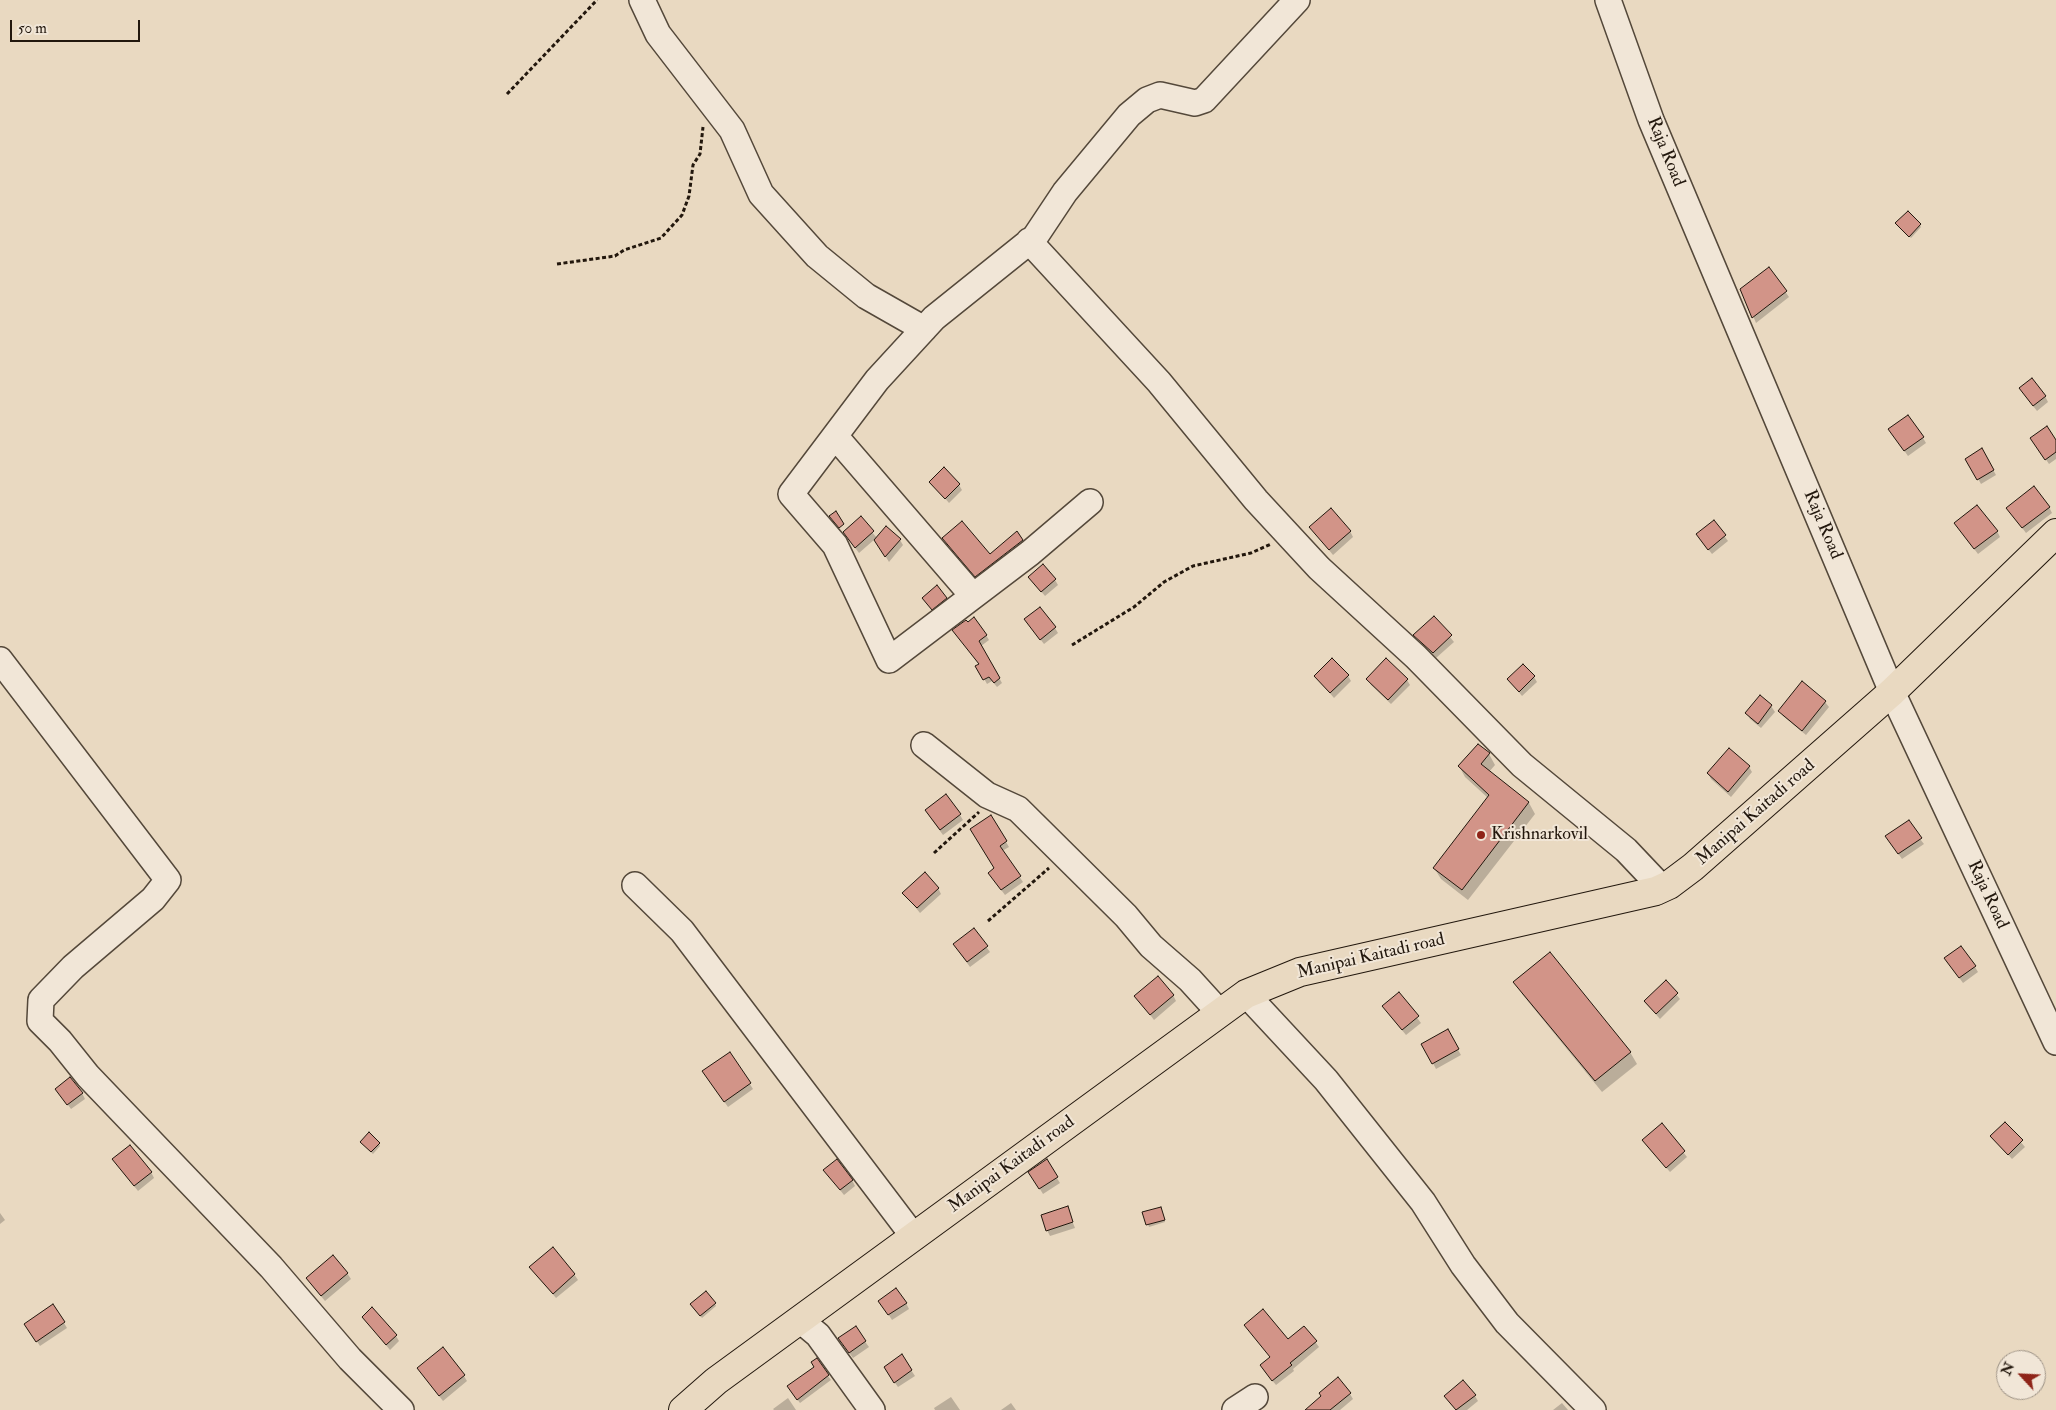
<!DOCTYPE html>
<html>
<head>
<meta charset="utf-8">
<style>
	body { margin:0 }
	#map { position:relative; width:2056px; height:1410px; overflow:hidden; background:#e9d9c1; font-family:"IM FELL Double Pica",serif }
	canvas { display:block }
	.north { position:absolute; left:1996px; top:1350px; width:50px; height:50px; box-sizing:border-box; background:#f1e6d7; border:1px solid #9e9386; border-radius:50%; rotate:295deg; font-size:14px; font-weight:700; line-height:20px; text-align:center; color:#22170d }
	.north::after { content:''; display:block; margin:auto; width:18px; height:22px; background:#8f2418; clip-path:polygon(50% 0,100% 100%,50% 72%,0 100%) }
	.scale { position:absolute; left:10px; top:20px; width:130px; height:22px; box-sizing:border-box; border:2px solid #22170d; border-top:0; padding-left:6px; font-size:15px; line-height:18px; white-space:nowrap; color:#22170d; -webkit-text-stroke:4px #f1e6d7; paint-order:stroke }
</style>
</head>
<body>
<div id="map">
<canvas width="2056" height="1410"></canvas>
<div class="north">N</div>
<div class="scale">50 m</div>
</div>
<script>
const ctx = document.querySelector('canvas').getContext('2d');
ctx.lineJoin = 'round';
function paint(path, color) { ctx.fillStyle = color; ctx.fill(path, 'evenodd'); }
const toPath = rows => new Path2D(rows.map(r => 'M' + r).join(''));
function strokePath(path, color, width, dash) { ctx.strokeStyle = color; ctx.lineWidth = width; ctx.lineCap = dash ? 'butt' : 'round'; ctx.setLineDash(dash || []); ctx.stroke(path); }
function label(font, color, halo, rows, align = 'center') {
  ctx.font = font + ' "IM FELL Double Pica",serif'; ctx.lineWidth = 4; ctx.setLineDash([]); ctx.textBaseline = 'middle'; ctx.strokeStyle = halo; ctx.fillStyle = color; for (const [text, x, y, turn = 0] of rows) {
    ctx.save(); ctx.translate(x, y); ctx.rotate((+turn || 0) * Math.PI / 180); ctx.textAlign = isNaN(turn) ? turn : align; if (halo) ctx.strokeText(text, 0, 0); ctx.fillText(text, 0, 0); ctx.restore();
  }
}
const shadow = toPath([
	[1908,213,1921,227,1911,238,1898,225],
	[1769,269,1789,297,1756,323,1742,289],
	[2020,389,2045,396,2048,402,2037,411],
	[1893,435,1923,438,1926,443,1908,456],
	[2056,442,2056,459,2049,464,2035,443],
	[1982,450,1996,475,1981,484,1967,459],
	[931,482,959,485,962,490,949,503],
	[2049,507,2052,513,2026,533,2011,513],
	[860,518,877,538,900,540,903,545,889,562,875,539,859,553,847,537],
	[1714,522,1728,541,1712,554,1701,540],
	[1311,528,1350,531,1353,537,1333,555],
	[1959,529,1997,531,2000,537,1978,554],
	[943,538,990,556,1022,540,1025,545,979,581],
	[1055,580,1058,585,1045,596,1033,582],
	[924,599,946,599,949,604,935,614],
	[1434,617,1454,642,1436,658,1415,635],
	[966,622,986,635,989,640,981,646,1002,683,997,687,992,681,987,684,977,666,980,665],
	[1029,625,1055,628,1058,633,1044,644],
	[1315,676,1348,676,1351,681,1334,698],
	[1534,677,1537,682,1522,696,1509,680],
	[1368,680,1407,680,1410,685,1391,704,1371,685],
	[1760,697,1771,706,1775,712,1761,728,1750,719,1747,713],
	[1825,702,1829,707,1806,735,1783,716,1780,711],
	[1479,745,1489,754,1495,765,1489,772,1529,803,1535,814,1468,900,1441,879,1434,868,1488,798,1465,777,1459,766],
	[1729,749,1749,767,1752,772,1731,797,1711,779,1708,773],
	[960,815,963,820,943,835,929,816],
	[991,817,1009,847,1002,851,1023,882,1005,895,993,879,996,869],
	[1920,839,1924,844,1902,859,1890,842],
	[938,888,941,894,920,913,904,893],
	[974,930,990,952,970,967,954,945],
	[1949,964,1975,967,1978,972,1963,983],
	[1515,982,1630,1052,1637,1064,1602,1092,1522,994],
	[1666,982,1680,999,1660,1019,1645,1002],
	[1399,994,1421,1023,1406,1035,1387,1012],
	[1173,995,1176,1001,1154,1020,1136,996],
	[1447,1031,1461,1055,1436,1069,1423,1044],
	[730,1053,753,1089,728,1107,707,1077],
	[82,1093,85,1099,71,1109,60,1094],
	[2005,1124,2025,1147,2012,1159,1992,1137],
	[1662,1125,1687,1157,1670,1172,1647,1146],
	[363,1144,379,1144,380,1146,373,1154],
	[1046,1161,1060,1183,1043,1194,1030,1173],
	[117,1165,151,1172,154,1178,138,1191],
	[828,1175,852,1180,855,1186,844,1195],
	[1067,1208,1075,1228,1050,1236,1047,1230],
	[1162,1210,1165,1222,1149,1227,1144,1213],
	[0,1213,5,1220,0,1224],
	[534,1272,574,1274,578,1280,556,1298],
	[347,1273,351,1279,325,1301,311,1284],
	[906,1303,909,1309,892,1320,883,1306],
	[715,1304,716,1306,702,1318,692,1306],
	[363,1317,396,1336,399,1341,390,1350],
	[64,1323,67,1328,40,1346,29,1329],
	[1304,1327,1319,1347,1293,1369,1294,1371,1276,1385,1264,1371,1288,1341],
	[855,1328,869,1347,853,1358,843,1344],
	[816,1360,831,1380,800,1403,791,1391,816,1367],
	[911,1370,915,1376,898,1387,888,1373],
	[422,1374,464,1376,467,1381,443,1401],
	[1350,1394,1353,1399,1340,1410,1307,1410,1322,1397],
	[1475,1396,1478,1401,1467,1410,1456,1410,1449,1401],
	[951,1397,960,1410,935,1410,934,1408],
	[788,1398,796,1410,774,1410,773,1409],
	[1011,1403,1016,1410,1001,1410],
	[1562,1403,1568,1410,1553,1410]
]);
const building = toPath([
	[1908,211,1921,224,1909,237,1895,223,1908,211],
	[1769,267,1787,291,1752,318,1740,289,1769,267],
	[2032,378,2046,396,2033,406,2019,388,2032,378],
	[1908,415,1924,437,1904,451,1888,429,1908,415],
	[2047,426,2056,440,2056,452,2045,460,2030,438,2047,426],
	[1982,448,1994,470,1977,480,1965,459,1982,448],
	[944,467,960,484,945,499,929,482,944,467],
	[2034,486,2050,507,2022,528,2006,508,2034,486],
	[1977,505,1998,531,1974,549,1954,523,1977,505],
	[1331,508,1351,531,1329,550,1309,527,1331,508],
	[836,511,844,524,839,528,829,516,836,511],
	[861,516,874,531,855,548,843,532,861,516],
	[1714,520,1726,535,1708,550,1696,534,1714,520],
	[962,521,990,554,1017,531,1023,540,975,577,942,538,962,521],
	[886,526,901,539,885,557,874,540,886,526],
	[1043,564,1056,579,1041,592,1028,577,1043,564],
	[937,585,947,598,932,610,922,598,937,585],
	[1040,607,1056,627,1040,640,1024,619,1040,607],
	[1434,616,1452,635,1433,653,1413,635,1434,616],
	[974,617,987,635,979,641,1000,678,994,683,989,677,983,680,975,666,979,664,952,630,966,620,968,622,974,617],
	[1332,658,1349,675,1330,693,1314,676,1332,658],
	[1386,658,1408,679,1388,700,1366,679,1386,658],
	[1523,664,1535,676,1519,692,1507,679,1523,664],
	[1802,681,1826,701,1802,731,1778,711,1802,681],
	[1760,695,1772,705,1758,724,1745,713,1760,695],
	[1478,744,1490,753,1481,764,1529,802,1462,890,1433,868,1489,795,1458,766,1478,744],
	[1729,748,1750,766,1728,792,1707,773,1729,748],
	[946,794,961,814,940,830,925,810,946,794],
	[991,815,1007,841,1000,846,1021,876,1001,890,988,873,994,868,970,829,991,815],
	[1909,820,1922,838,1898,854,1885,836,1909,820],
	[925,872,939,888,917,908,902,893,925,872],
	[974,928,988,946,967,962,953,944,974,928],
	[1961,946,1976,966,1959,978,1944,958,1961,946],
	[1550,952,1631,1052,1595,1081,1513,982,1550,952],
	[1158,976,1174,995,1150,1015,1134,996,1158,976],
	[1666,980,1678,993,1656,1014,1644,1001,1666,980],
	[1399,992,1419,1016,1402,1030,1382,1006,1399,992],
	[1448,1029,1459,1049,1432,1064,1421,1044,1448,1029],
	[730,1052,751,1083,724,1102,702,1071,730,1052],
	[70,1077,83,1093,67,1105,55,1089,70,1077],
	[2005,1122,2023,1140,2008,1155,1990,1136,2005,1122],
	[1662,1123,1685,1151,1666,1168,1642,1140,1662,1123],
	[369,1132,380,1143,371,1152,360,1142,369,1132],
	[130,1145,152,1172,134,1186,112,1159,130,1145],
	[837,1159,853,1180,840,1190,823,1170,837,1159],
	[1047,1159,1058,1177,1039,1189,1028,1172,1047,1159],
	[1068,1206,1073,1222,1046,1231,1041,1215,1068,1206],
	[1161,1207,1165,1220,1146,1225,1142,1212,1161,1207],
	[553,1247,575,1274,553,1294,529,1267,553,1247],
	[333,1255,348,1273,321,1296,306,1278,333,1255],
	[896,1288,907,1303,888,1315,878,1301,896,1288],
	[706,1291,716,1303,700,1316,690,1304,706,1291],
	[53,1304,65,1322,36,1342,24,1324,53,1304],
	[372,1307,397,1335,386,1345,362,1317,372,1307],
	[1263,1309,1288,1339,1304,1326,1317,1341,1290,1363,1292,1365,1272,1381,1260,1365,1270,1357,1244,1325,1263,1309],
	[856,1326,866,1341,849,1353,838,1338,856,1326],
	[443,1347,465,1375,439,1396,417,1368,443,1347],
	[902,1354,912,1370,894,1383,884,1367,902,1354],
	[817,1358,829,1375,797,1400,787,1386,814,1367,811,1362,817,1358],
	[1338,1377,1351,1393,1330,1410,1305,1410,1321,1396,1319,1393,1338,1377],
	[1463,1380,1476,1395,1456,1410,1444,1396,1463,1380]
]);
const path = toPath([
	[507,94,597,0],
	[557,264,615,256,624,250,661,238,682,215,689,196,693,165,700,154,703,127],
	[1072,645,1134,607,1164,582,1193,566,1251,553,1271,544],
	[934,853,979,812],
	[988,921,1049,868]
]);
const minor = toPath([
	[642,0,658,34,732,130,761,194,817,256,866,296,924,329],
	[1608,0,1651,120,1892,692,2056,1042],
	[1029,241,1159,382,1256,500,1319,568,1416,657,1522,765,1626,850,1662,888],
	[835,436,973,596],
	[1090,502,1030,553,889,660,835,545,791,494,877,380,934,318,1035,237,1065,192,1129,115,1147,100,1160,95,1195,103,1204,100,1297,0],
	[0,660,168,880,153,899,73,967,41,1000,40,1021,60,1041,88,1076,271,1267,350,1359,401,1410],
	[924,745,987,795,1018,809,1126,916,1151,946,1190,980,1220,1013],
	[635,885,682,931,914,1237],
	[1246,994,1326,1080,1423,1202,1463,1265,1507,1323,1593,1410],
	[800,1320,818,1335,872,1410],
	[1235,1410,1255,1397]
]);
const major = toPath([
	[683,1410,716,1381,1246,994,1300,972,1656,891,1669,885,1693,867,1892,692,2056,533]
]);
const markers = [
	[1481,835,5,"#8f2418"]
];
const streetNames = [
	["Raja Road",1665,152,68],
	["Raja Road",1822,525,67],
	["Manipai Kaitadi road",1756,813,-41],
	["Raja Road",1987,895,65],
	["Manipai Kaitadi road",1371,957,-13],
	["Manipai Kaitadi road",1012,1165,-36]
];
const poiNames = [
	["Krishnarkovil",1491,835]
];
paint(shadow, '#0003');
paint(building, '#d29488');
strokePath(building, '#22170d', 1);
strokePath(minor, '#54483a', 28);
strokePath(major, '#22170d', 30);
strokePath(path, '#22170d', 3, [4, 2.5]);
strokePath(minor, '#f1e6d7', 25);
strokePath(major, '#e9d9c1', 28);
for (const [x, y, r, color] of markers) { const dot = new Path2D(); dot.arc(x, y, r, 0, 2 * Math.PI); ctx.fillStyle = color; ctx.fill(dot); strokePath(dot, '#f1e6d7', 2); }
label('18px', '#22170d', '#f1e6d7', streetNames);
label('18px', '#22170d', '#f1e6d7', poiNames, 'left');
</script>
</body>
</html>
